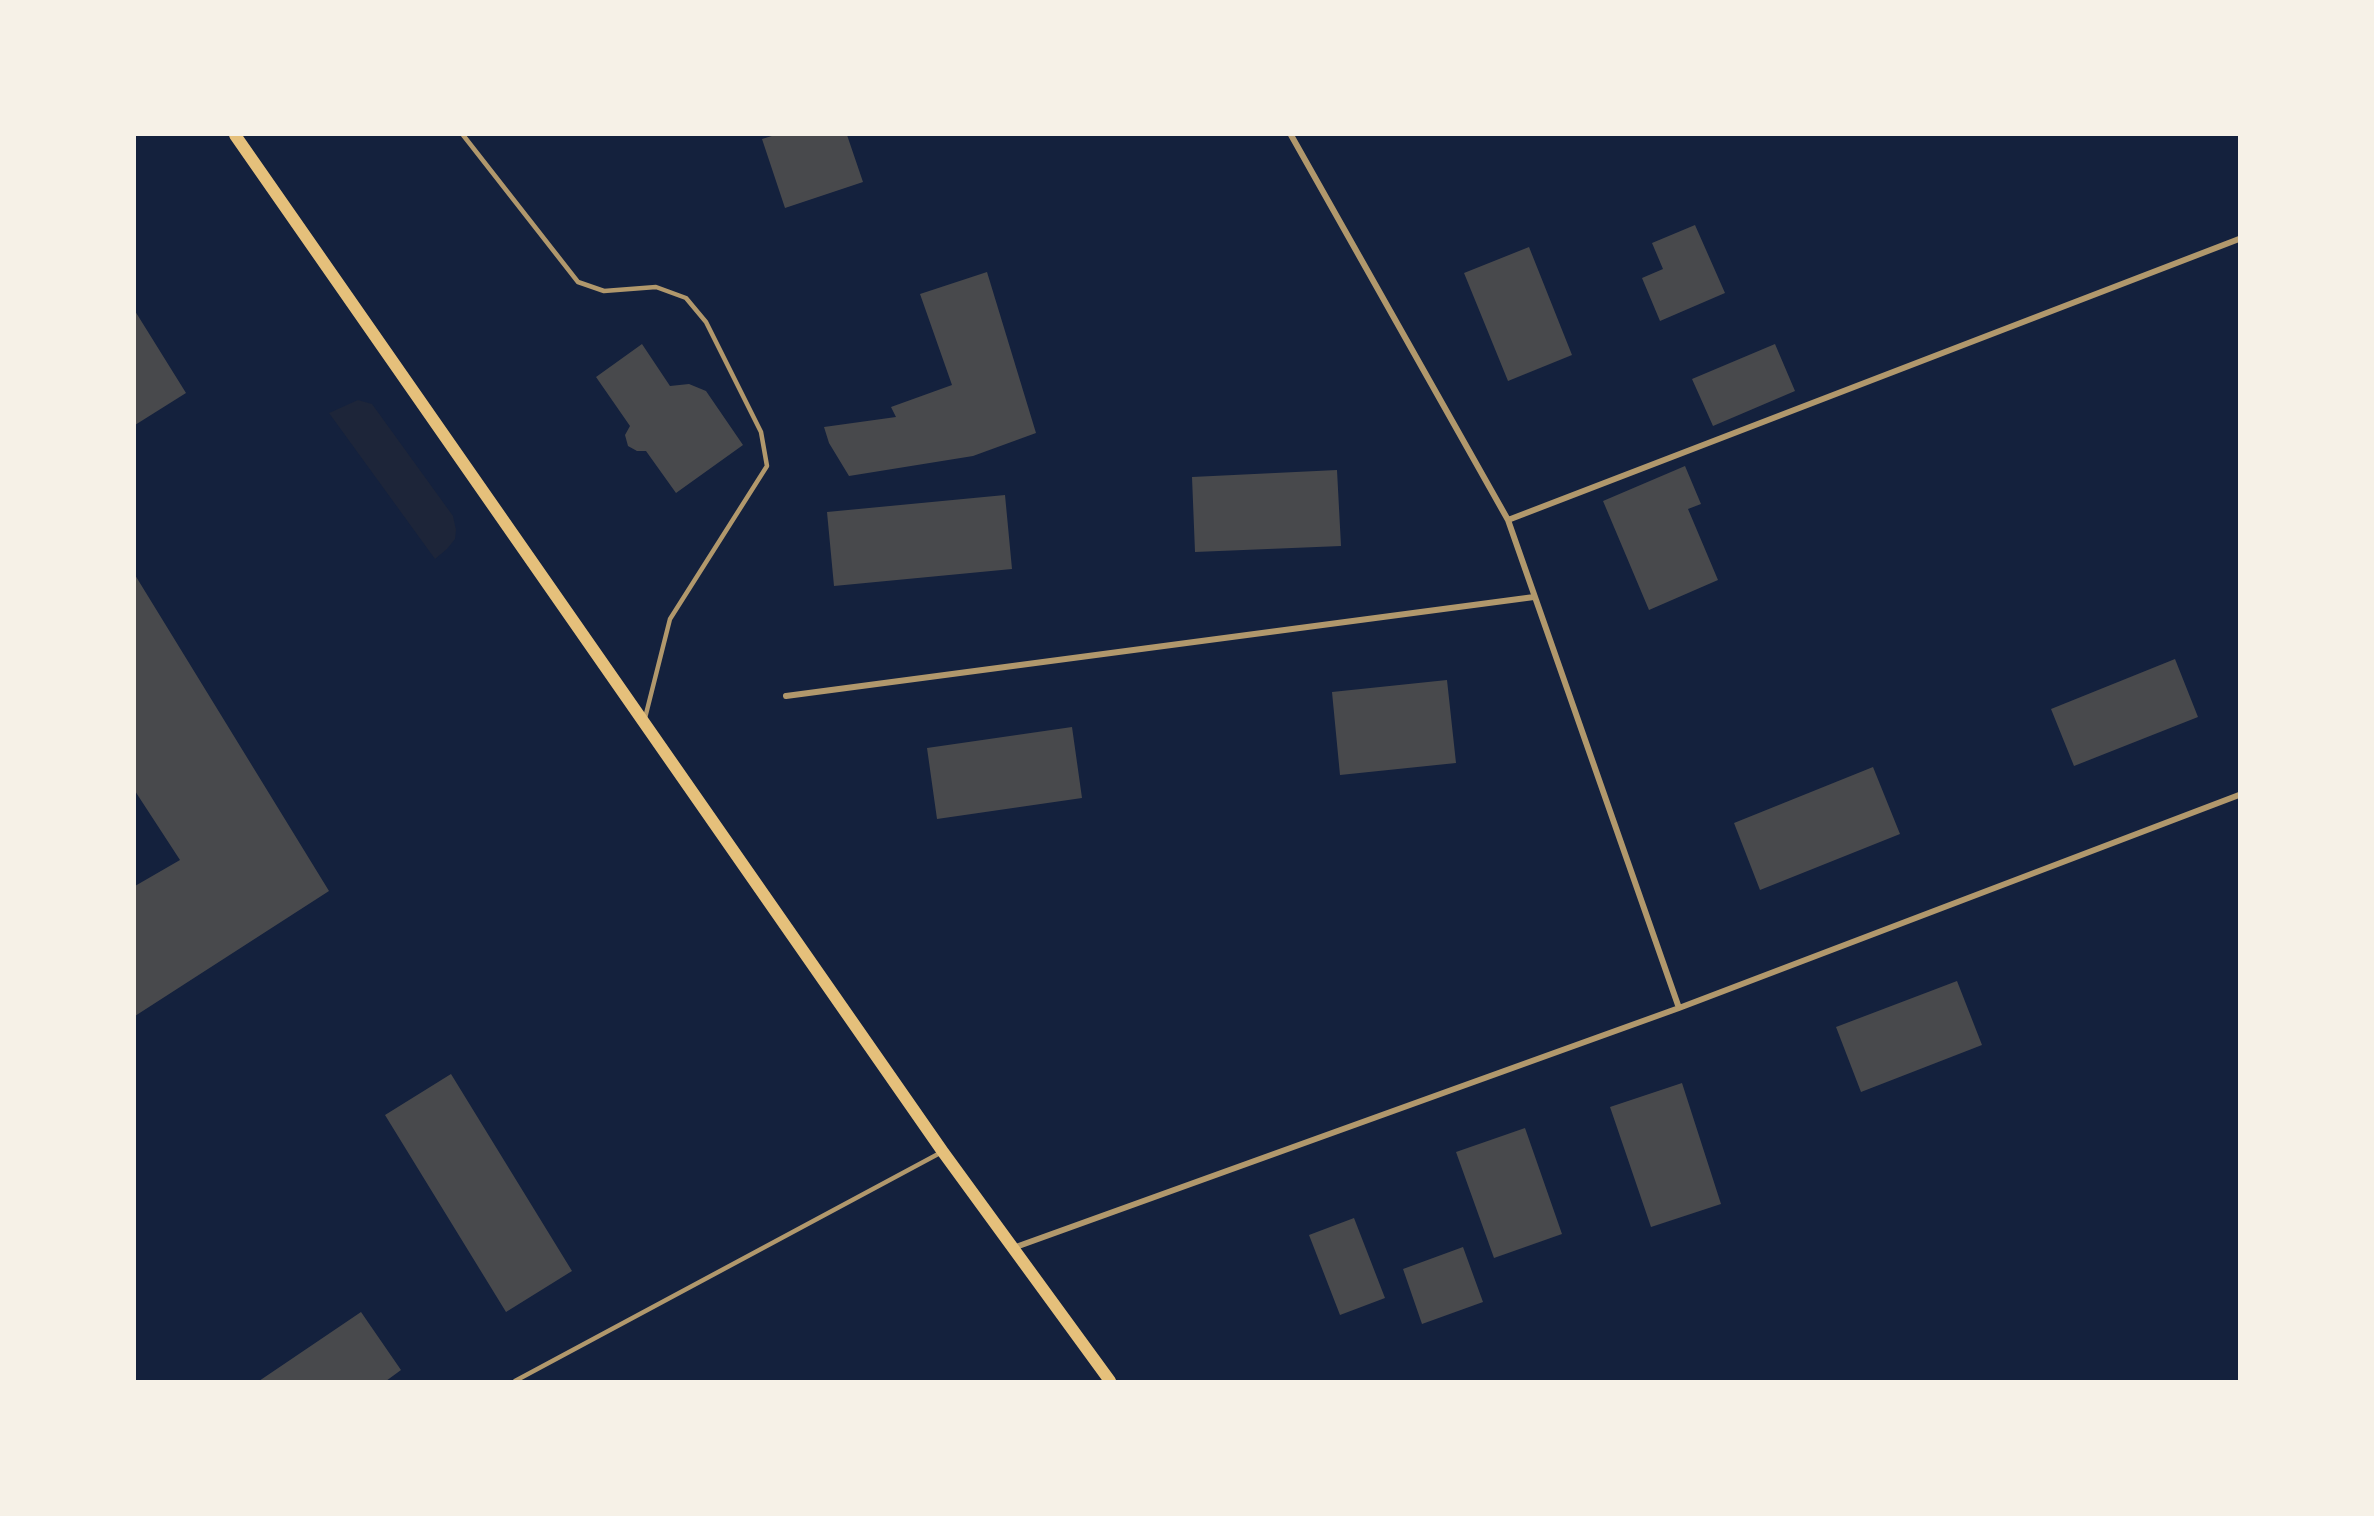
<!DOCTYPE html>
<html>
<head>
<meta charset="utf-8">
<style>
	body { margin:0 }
	#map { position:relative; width:2374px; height:1516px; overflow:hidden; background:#14213d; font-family:"DM Sans",sans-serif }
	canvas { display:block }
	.frame { position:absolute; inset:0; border:136px solid #f6f1e7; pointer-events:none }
</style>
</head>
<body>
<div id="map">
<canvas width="2374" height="1516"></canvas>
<div class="frame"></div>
</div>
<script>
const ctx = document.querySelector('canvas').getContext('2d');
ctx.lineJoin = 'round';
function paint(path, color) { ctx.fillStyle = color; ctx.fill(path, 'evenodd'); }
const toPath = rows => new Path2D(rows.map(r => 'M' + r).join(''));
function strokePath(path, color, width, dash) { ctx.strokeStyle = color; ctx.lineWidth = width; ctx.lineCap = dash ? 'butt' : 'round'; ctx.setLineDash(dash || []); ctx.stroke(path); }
const green = toPath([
	[358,400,372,404,453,516,456,530,455,539,447,549,435,559,329,413]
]);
const building = toPath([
	[775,135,847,135,863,182,785,208,762,139],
	[1695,225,1725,293,1660,321,1642,278,1663,269,1652,243],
	[1529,247,1572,355,1508,381,1464,273],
	[987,272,1036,433,973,456,849,476,829,443,824,427,896,417,891,407,952,385,920,294],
	[135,311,186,393,135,425],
	[642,344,670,386,689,384,706,391,743,445,676,493,646,451,637,451,628,446,625,435,630,426,596,377],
	[1775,344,1795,391,1713,426,1692,379],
	[1685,466,1701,504,1688,509,1718,580,1649,610,1603,501],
	[1337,470,1341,546,1195,552,1192,477],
	[1005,495,1012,569,834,586,827,512],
	[135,575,329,891,135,1016,135,886,180,860,135,791],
	[2175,659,2198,717,2074,766,2051,709],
	[1447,680,1456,763,1340,775,1332,692],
	[1072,727,1082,798,937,819,927,748],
	[1873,767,1900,834,1760,890,1734,823],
	[1957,981,1982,1045,1861,1092,1836,1027],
	[451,1074,572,1271,506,1312,385,1115],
	[1682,1083,1721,1204,1651,1227,1610,1107],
	[1525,1128,1562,1234,1494,1258,1456,1152],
	[1354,1218,1385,1298,1340,1315,1309,1235],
	[1463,1247,1483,1302,1422,1324,1403,1269],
	[361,1312,401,1370,386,1381,259,1381]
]);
const service = toPath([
	[463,135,578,282,604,291,656,287,686,298,706,322,761,432,767,466,670,619,645,718],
	[515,1381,940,1153]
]);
const minor = toPath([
	[1291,135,1508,520,1679,1008],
	[1508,520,2239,239],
	[786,696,1534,597],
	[1013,1248,1679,1008,2239,795]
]);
const secondary = toPath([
	[235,135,943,1152,1110,1381]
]);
paint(green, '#1d2539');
paint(building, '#48494c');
strokePath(service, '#b1986c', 4.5);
strokePath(minor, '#b1986c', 6);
strokePath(secondary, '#e5c07b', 12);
</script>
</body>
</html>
